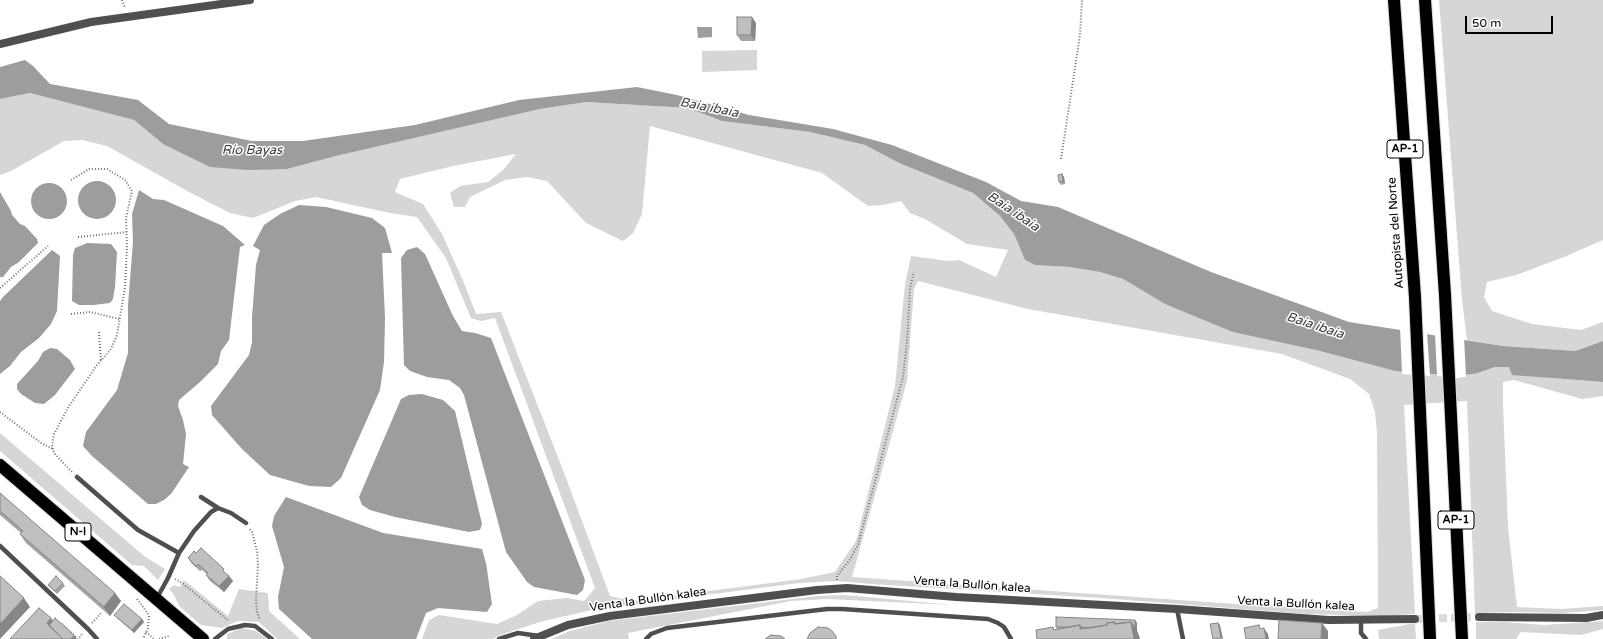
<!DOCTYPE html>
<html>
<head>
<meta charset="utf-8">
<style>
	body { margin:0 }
	#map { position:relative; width:1603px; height:639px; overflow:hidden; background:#fff; font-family:"Varela Round",sans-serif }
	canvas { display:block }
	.scale { position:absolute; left:1465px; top:16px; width:88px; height:18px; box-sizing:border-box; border:2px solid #000; border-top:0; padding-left:5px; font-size:12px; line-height:14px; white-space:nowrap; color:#000; -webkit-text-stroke:3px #fff; paint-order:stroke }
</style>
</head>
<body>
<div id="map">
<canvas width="1603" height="639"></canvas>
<div class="scale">50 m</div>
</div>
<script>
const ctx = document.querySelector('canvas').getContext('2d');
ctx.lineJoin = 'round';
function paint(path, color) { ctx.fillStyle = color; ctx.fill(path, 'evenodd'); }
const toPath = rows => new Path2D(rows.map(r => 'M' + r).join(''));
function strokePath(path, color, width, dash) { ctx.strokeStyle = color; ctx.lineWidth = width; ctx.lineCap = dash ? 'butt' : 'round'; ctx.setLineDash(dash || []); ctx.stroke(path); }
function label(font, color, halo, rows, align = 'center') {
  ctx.font = font + ' "Varela Round",sans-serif'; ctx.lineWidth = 3; ctx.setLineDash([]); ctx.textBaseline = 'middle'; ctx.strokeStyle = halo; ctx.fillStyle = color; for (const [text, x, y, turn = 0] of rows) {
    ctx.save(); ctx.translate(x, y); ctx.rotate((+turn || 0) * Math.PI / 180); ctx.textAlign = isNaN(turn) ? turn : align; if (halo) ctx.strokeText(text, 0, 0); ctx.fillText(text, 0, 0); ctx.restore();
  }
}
const green = toPath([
	[1439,0,1603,0,1603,240,1564,257,1516,275,1487,282,1484,297,1492,311,1532,324,1581,330,1603,322,1603,341,1575,351,1503,346,1467,340,1462,300],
	[757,50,757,70,702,72,702,51],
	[30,93,134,120,163,144,287,169,336,156,540,109,586,102,688,108,722,121,810,132,865,145,899,163,973,193,1000,216,1014,234,1025,260,1035,265,1070,267,1100,272,1123,279,1165,304,1316,350,1395,371,1478,373,1495,367,1509,367,1550,378,1603,382,1603,396,1582,399,1514,380,1503,382,1503,404,1508,527,1517,607,1561,609,1603,606,1603,610,1564,613,1516,612,1475,613,1467,401,1404,405,1415,614,1382,616,1307,614,1101,598,871,584,837,581,799,583,596,609,540,622,500,635,493,639,422,639,429,620,439,615,497,624,517,615,538,601,567,598,584,601,595,588,495,318,481,321,471,318,446,258,417,217,390,213,316,197,295,201,253,218,230,213,189,192,107,146,82,140,64,141,11,171,0,175,0,99],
	[650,126,822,173,868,206,883,205,901,201,910,213,925,219,967,244,1008,250,996,277,959,260,949,261,911,256,905,284,895,386,856,541,835,572,801,579,632,601,610,596,563,470,501,312,476,314,464,283,442,234,423,204,395,192,400,179,453,166,516,154,503,170,488,182,460,186,450,193,454,207,465,207,470,197,505,180,527,177,547,181,586,223,623,241,633,233,642,214],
	[918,281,1028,309,1282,354,1350,379,1369,394,1375,412,1377,433,1378,608,1367,612,1236,604,852,577,907,381,914,289],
	[0,433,144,556,165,569,158,580,144,566,132,565,0,451],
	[184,580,228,616,239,589,268,593,269,611,300,639,277,639,259,622,238,621,222,628,201,625,179,606,174,595,169,589,174,585,180,587],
	[844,595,954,605,827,599,791,601,628,633,629,639,551,639,570,631,608,621,817,596],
	[1603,621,1603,629,1581,635,1521,632,1516,639,1476,639,1476,622,1504,622,1544,625],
	[1415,623,1416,639,1379,639,1378,630],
	[242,628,256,631,268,639,227,639,227,634]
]);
const water = toPath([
	[697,27,712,27,712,37,698,38],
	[25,60,33,66,50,84,138,100,169,124,252,141,303,141,415,125,519,100,637,87,677,95,749,115,833,129,892,145,986,182,1021,201,1058,207,1211,272,1349,322,1503,346,1575,351,1603,341,1603,382,1512,375,1509,367,1495,367,1478,373,1457,376,1395,371,1316,350,1233,332,1165,304,1123,279,1100,272,1070,267,1035,265,1025,260,1014,234,1000,216,973,193,899,163,865,145,810,132,722,121,688,108,586,102,540,109,336,156,287,169,248,170,210,167,163,144,134,120,30,93,0,99,0,67],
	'78 200a19 19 0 1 1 38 0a19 19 0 1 1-38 0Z',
	'31 201a18 18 0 1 1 36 0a18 18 0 1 1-36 0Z',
	[139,190,153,199,164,200,223,226,245,245,240,247,229,340,221,351,218,364,200,382,179,400,178,406,183,420,186,434,183,464,189,467,171,494,164,500,156,504,148,504,92,456,83,446,86,432,117,390,128,353,128,305,133,242,132,214],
	[0,192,11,211,12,215,20,224,25,226,37,239,38,243,19,262,11,267,3,277,0,277],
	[299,205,326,207,372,218,385,228,392,253,382,253,385,318,384,362,380,390,341,478,331,487,309,486,270,475,242,449,212,415,211,406,249,355,252,342,252,317,256,265,260,250,253,246,264,225,280,214],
	[87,243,111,244,117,252,115,287,113,299,110,303,93,305,79,305,72,301,73,255,75,248],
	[417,247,425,254,453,316,462,331,475,333,491,338,585,580,583,590,577,595,534,587,527,582,506,552,464,395,460,388,449,380,427,377,410,371,404,365,401,258,407,250],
	[52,250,60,256,57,311,51,324,39,338,21,352,10,366,0,374,0,301,3,297],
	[50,348,57,349,70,360,75,369,55,395,44,404,35,403,21,394,17,389,17,384,38,361,43,352],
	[422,394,443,400,455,411,482,524,480,530,469,532,395,517,370,510,362,505,359,497,401,399,409,395],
	[286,497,383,533,482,549,486,563,492,604,487,612,438,608,426,613,416,639,312,639,279,609,278,597,284,567,272,526,274,516]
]);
const pier = toPath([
	[1400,327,1427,332,1430,376,1402,374],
	[1435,333,1464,337,1466,377,1457,378,1437,376]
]);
const streetTunnel = toPath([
	[1415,619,1479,617]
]);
const path = toPath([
	[122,0,125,8],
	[1061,159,1080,35,1082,0],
	[71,180,89,169,107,169,125,180,132,191,126,218,127,247,125,287,117,335,111,349,97,365,69,406,54,434,52,445,54,453,72,472],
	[78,237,127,232],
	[0,288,48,246],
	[71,314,90,312,120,319],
	[99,332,101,361],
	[0,412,41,443,53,449],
	[250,529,252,532,257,551,258,565,256,599,257,612,260,620],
	[175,579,182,583,229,621],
	[837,580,837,576,849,561,858,545,903,377,907,342,910,288,914,272],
	[137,599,149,615,148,628,143,639],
	[92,623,102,612],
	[62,624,78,639,82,634],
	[146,632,154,639],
	[159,639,169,636]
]);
const lane = toPath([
	[77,477,138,530,179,553],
	[201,497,218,508],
	[0,546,88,629,97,639],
	[157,598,168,578,179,553,194,531,211,512,218,508,231,513,246,523],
	[1177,609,1183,639],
	[1361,619,1361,633,1366,639],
	[215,639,228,629,245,625,255,626,272,639],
	[499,639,518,633,539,636],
	[646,639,651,634,667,628,827,609,842,609,988,619,998,623,1004,627,1011,639]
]);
const street = toPath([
	[0,44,91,22,250,0],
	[1479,617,1586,618,1603,615],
	[534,639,568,625,610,616,817,590,847,588,956,597,1177,609,1329,620,1415,619]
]);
const highway = toPath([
	[1394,0,1415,297,1430,639],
	[1425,0,1445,295,1462,639],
	[0,465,203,639]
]);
const wall = toPath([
	[756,23,755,41,741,41,737,35],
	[1062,174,1064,177,1065,184,1061,185,1059,182],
	[0,493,121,601,110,616,26,543,20,534,21,533,0,515],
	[188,558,228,575,233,581,224,592,210,581,206,575,207,574,202,570,200,571,192,564],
	[63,583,65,586,57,594,48,585],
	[114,615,142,619,144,622,134,633,117,618],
	[1135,620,1137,623,1137,631,1138,633,1140,639,1037,639,1057,629,1056,627]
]);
const shadedWall = toPath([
	[752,17,756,23,755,41,751,35],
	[1062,174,1064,177,1065,184,1063,181],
	[229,576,233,581,224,592,219,586],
	[115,593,121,601,110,616,104,607],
	[24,598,30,607,0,639,0,624],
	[51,618,57,626,54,631,47,623],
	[142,619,144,622,134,633,132,630],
	[1135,620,1137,623,1137,631,1138,633,1140,639,1134,639,1131,622],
	[1218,623,1220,625,1223,639,1222,639,1221,638],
	[1322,623,1328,631,1328,639,1321,639],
	[1264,628,1268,634,1269,639,1266,639],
	[74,635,77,639,71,639]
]);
const building = toPath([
	[737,17,752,17,751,35,737,35,737,17],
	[1062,174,1063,181,1059,182,1058,175,1062,174],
	[0,493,115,593,104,607,20,534,23,531,0,511,0,493],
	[201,548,224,569,223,571,229,576,219,586,206,575,208,573,198,564,196,566,188,558,194,551,196,553,201,548],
	[0,576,24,598,0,624,0,576],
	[56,576,63,583,55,591,48,585,56,576],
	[124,604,142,619,132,630,114,615,124,604],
	[39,608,51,618,47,623,63,639,10,639,39,608],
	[1056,617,1135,620,1135,628,1131,622,1115,624,1114,622,1107,623,1107,625,1090,628,1081,627,1080,625,1070,627,1056,627,1056,617],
	[55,618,74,635,71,639,63,639,49,626,55,618],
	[1279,620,1322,623,1321,639,1278,639,1279,620],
	[1114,622,1114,624,1131,622,1134,639,1037,639,1036,630,1053,627,1054,630,1080,625,1080,629,1107,625,1107,623,1114,622],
	[1218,623,1221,638,1213,639,1210,624,1218,623],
	[1259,625,1260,629,1264,628,1266,639,1246,639,1244,628,1259,625],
	[818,627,828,628,832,631,836,636,836,639,807,639,810,633,818,627],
	[771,635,781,636,785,639,765,639,771,635]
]);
const shields = [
	[1405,149,36],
	[1456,520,36],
	[78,532,26]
];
const shieldNames = [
	["AP-1",1405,149],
	["AP-1",1456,520],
	["N-I",78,532]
];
const streetNames = [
	["Autopista del Norte",1396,233,-94],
	["Venta la Bullón kalea",972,585,4],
	["Venta la Bullón kalea",648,600,-8],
	["Venta la Bullón kalea",1296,604,3]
];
const waterNames = [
	["Baia ibaia",709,108,11],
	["Río Bayas",252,151],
	["Baia ibaia",1013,212,34],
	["Baia ibaia",1315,326,18]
];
paint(green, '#d6d6d6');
paint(water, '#9d9d9d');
paint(pier, '#fff');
strokePath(streetTunnel, '#d9d9d9', 8, [8, 4]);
strokePath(highway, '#dbdbdb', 14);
strokePath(path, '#717171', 2, [1, 2]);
strokePath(lane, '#4f4f4f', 4.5);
strokePath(street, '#4f4f4f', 8);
strokePath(highway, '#000', 12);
paint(wall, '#a4a4a4');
paint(shadedWall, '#868686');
paint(building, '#bfbfbf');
strokePath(building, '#868686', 1);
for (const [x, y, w] of shields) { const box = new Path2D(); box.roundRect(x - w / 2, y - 9, w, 18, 3); ctx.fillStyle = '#fff'; ctx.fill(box); strokePath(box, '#000', 1); }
label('bold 11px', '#000', null, shieldNames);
label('12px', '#000', '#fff', streetNames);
label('italic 13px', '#3e3e3e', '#fff', waterNames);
</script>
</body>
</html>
